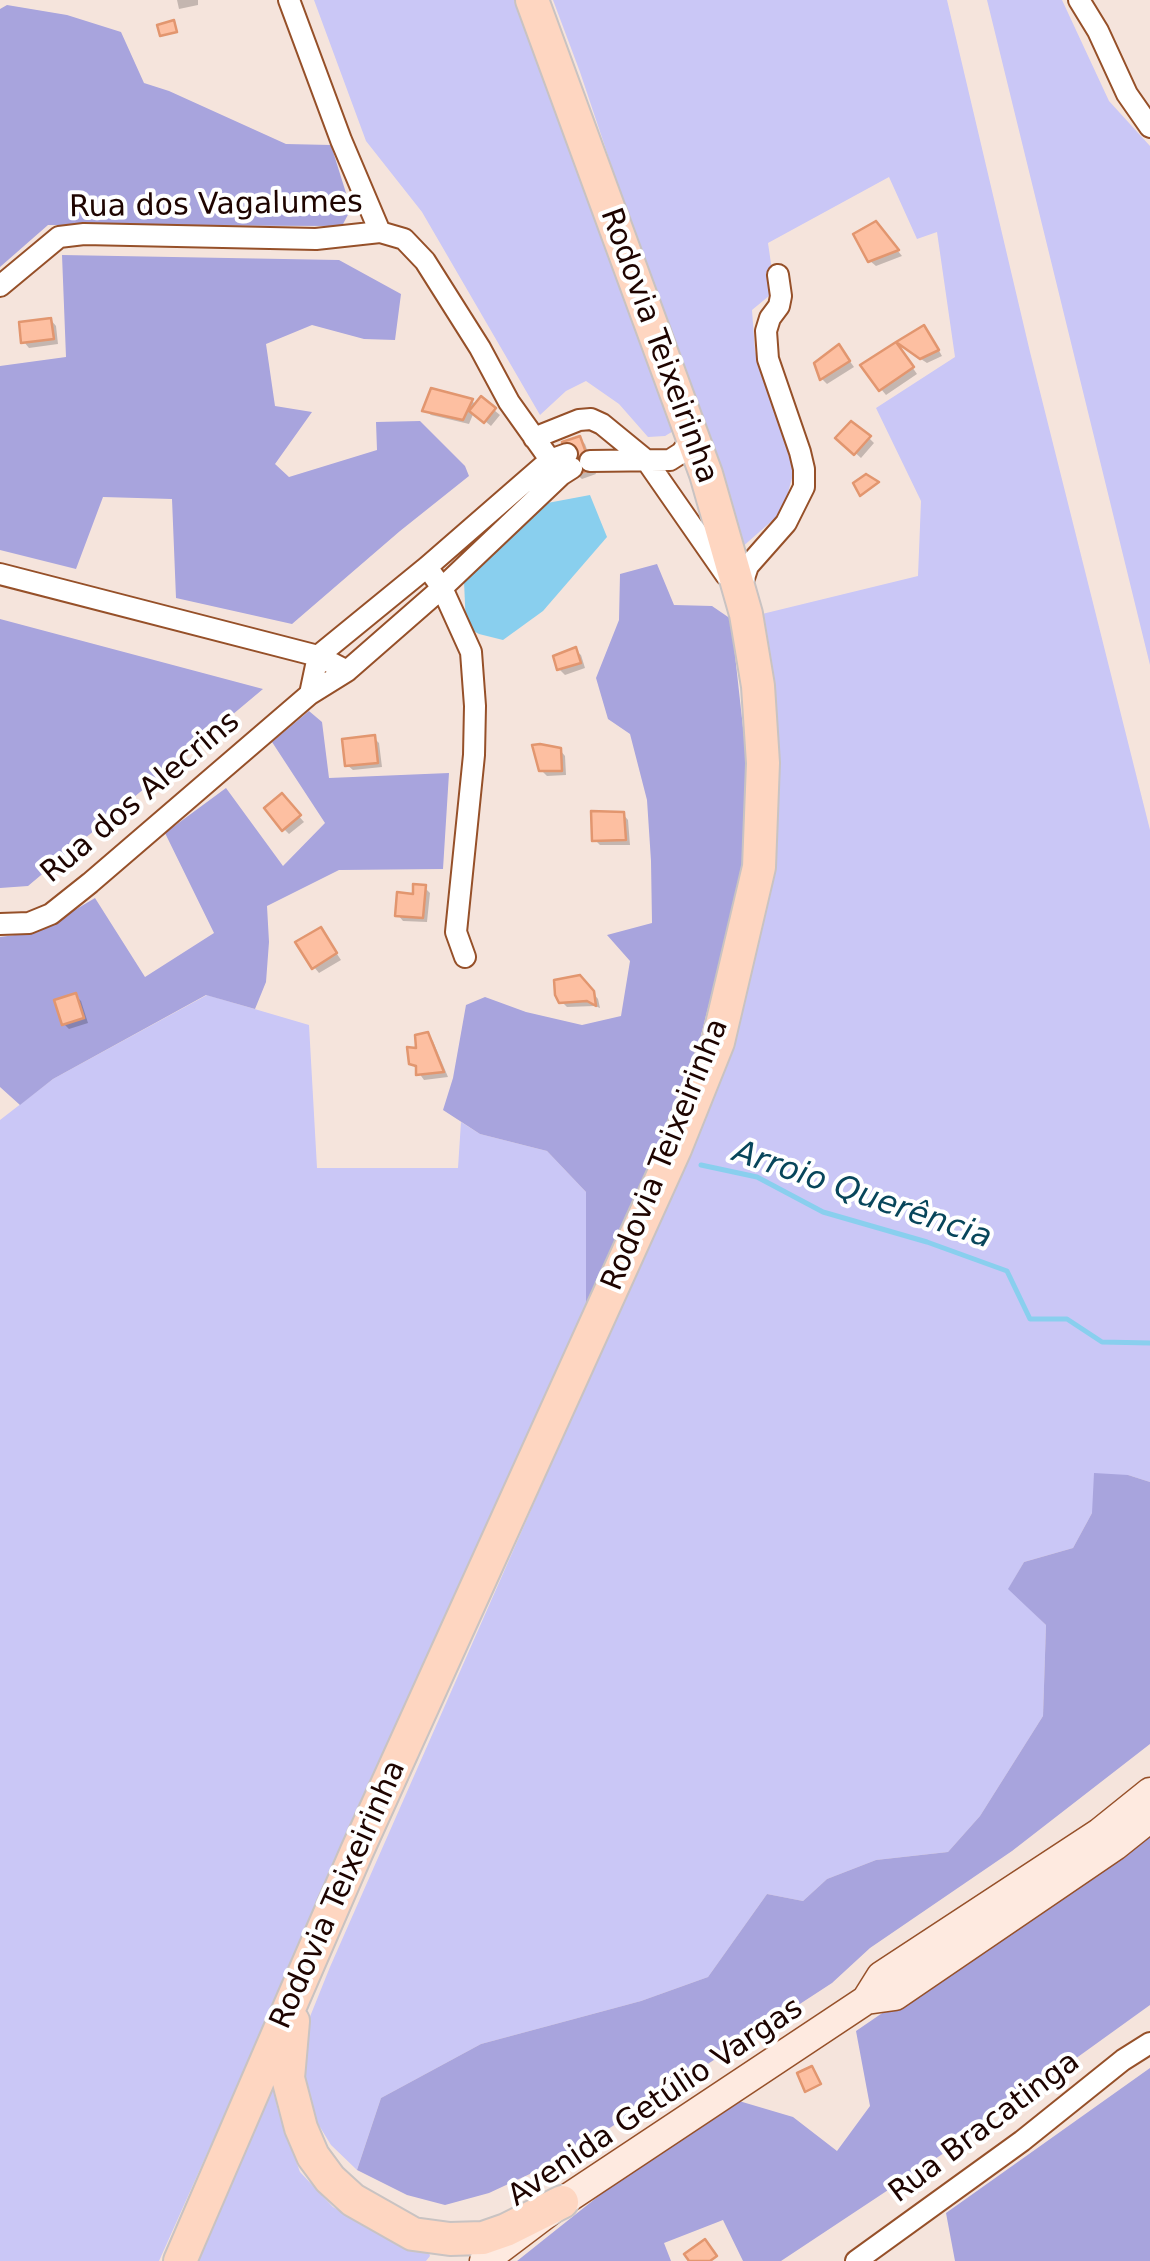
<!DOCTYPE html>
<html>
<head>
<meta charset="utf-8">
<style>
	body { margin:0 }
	canvas { display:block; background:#f5e4dc }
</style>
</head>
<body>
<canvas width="1150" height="2261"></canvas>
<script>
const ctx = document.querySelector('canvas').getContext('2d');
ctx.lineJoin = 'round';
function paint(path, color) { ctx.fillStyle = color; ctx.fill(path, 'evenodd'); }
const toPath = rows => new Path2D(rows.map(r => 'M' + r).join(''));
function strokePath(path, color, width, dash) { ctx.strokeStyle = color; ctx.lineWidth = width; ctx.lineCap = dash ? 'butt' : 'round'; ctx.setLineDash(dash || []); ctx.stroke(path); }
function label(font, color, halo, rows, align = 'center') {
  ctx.font = font + ' "DejaVu Sans",sans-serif'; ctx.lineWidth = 8; ctx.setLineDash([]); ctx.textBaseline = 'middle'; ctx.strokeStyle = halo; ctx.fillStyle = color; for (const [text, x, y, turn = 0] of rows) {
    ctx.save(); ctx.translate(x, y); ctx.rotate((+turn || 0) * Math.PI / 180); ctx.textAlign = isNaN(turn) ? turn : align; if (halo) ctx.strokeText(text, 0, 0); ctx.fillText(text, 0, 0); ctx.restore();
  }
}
const green = toPath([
	[314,0,514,0,675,430,665,436,648,437,619,404,586,381,566,391,540,415,422,212,366,141],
	[553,0,947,0,1030,352,1150,830,1150,1482,1128,1475,1092,1513,1073,1548,1024,1562,1009,1588,1046,1625,1043,1716,980,1816,948,1852,876,1860,827,1879,803,1901,767,1894,708,1977,641,2001,481,2044,381,2098,357,2170,331,2145,309,2109,299,2044,330,1967,684,1162,726,1050,758,615,918,576,921,501,876,408,955,357,937,232,917,239,889,177,768,243,775,291,752,310,755,351,795,467,783,511,740,549,580,72],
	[987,0,1062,0,1109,101,1150,146,1150,665],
	[207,995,309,1025,317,1168,458,1168,461,1122,480,1134,547,1151,586,1192,586,1306,159,2261,0,2261,0,1120,53,1079],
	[274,2072,277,2107,300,2172,333,2207,376,2231,428,2250,430,2256,426,2261,191,2261]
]);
const forest = toPath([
	[7,5,67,15,121,32,144,83,169,91,286,144,331,145,351,209,342,226,48,225,0,267,0,9],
	[62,255,339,260,401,294,395,340,364,339,312,325,266,344,275,406,312,412,275,464,289,477,377,450,376,422,420,421,465,466,469,476,400,531,292,624,176,598,172,499,103,497,76,569,0,550,0,366,66,357],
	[657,564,674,605,712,606,731,619,747,764,745,864,700,1039,661,1138,586,1306,586,1192,547,1151,480,1134,443,1110,453,1078,466,1005,485,997,526,1012,582,1025,621,1016,630,961,607,935,652,923,651,861,647,800,630,734,608,719,596,678,619,620,620,574],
	[0,619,263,689,28,886,0,888],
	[309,711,322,722,329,778,449,773,443,869,339,870,267,906,269,942,266,982,255,1009,206,995,53,1079,20,1105,0,1087,0,937,38,932,95,898,145,977,214,933,165,833,226,788,283,866,325,823,272,742],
	[1094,1473,1128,1475,1150,1482,1150,1744,1012,1851,870,1948,832,1983,562,2159,489,2193,445,2205,407,2195,357,2170,381,2098,481,2044,641,2001,708,1977,767,1894,803,1901,827,1879,876,1860,948,1852,980,1816,1043,1716,1046,1625,1008,1589,1024,1562,1073,1548,1092,1513],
	[1150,1830,1150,2005,950,2149,781,2261,743,2261,723,2220,664,2243,671,2261,517,2261,625,2175,739,2101,793,2117,837,2151,870,2106,856,2031],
	[1150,2068,1150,2261,955,2261,946,2213]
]);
const water = toPath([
	[590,495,607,537,543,611,503,640,479,634,466,627,464,581,542,504]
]);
const shadow = toPath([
	[177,0,198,0,198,5,179,9],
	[881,230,902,256,876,266,870,261],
	[51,320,56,326,58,344,29,348,24,342],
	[929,333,942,356,927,363,904,348],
	[901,351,917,374,886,395,881,389],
	[844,353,854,367,827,384,822,379,817,364],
	[482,400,500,415,491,426,474,412,469,424,431,415,425,410,472,401,477,406],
	[839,438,869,438,874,443,861,458],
	[580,439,585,444,596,474,582,479,576,474],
	[575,650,581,655,585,668,565,675,559,669],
	[374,738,379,743,382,767,353,770,347,765],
	[560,750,565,756,566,775,547,776,541,770],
	[282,797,304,822,289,834,284,829],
	[623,814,628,820,630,845,600,845,595,840],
	[424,887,430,893,427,922,403,921,398,915],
	[321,930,341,960,319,973,314,967],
	[585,983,598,999,600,1008,595,1006,567,1007,561,1001],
	[76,996,81,1001,88,1023,69,1029,64,1024],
	[428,1035,433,1041,448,1077,424,1080,411,1062]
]);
const stream = toPath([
	[701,1165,757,1177,823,1212,927,1242,1007,1271,1030,1319,1067,1319,1102,1342,1150,1343]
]);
const building = toPath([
	[174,20,177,32,160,36,157,25,174,20],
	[876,221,899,250,868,262,853,234,876,221],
	[51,318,54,339,21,343,19,322,51,318],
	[924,325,939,350,920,359,896,342,924,325],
	[896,342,914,367,879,391,860,365,896,342],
	[839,344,850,361,820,380,814,363,839,344],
	[431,388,473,399,463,420,422,411,431,388],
	[481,396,496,408,484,423,469,411,481,396],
	[851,421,871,436,854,455,835,438,851,421],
	[580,436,592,469,574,475,562,442,580,436],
	[866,474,879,482,860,496,853,483,866,474],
	[576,647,581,663,557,670,553,656,576,647],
	[375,735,378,763,345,766,342,739,375,735],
	[540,744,561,748,562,771,539,771,532,745,540,744],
	[282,793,301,815,282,831,264,808,282,793],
	[591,811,624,812,626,840,592,841,591,811],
	[413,884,426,885,423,918,395,916,397,892,413,894,413,884],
	[321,927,337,953,312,969,295,942,321,927],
	[580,975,594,991,596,1006,587,1001,559,1003,555,995,554,980,580,975],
	[76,993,84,1018,62,1025,54,1000,76,993],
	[428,1032,444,1072,416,1075,416,1066,409,1064,407,1047,416,1048,415,1035,428,1032],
	[812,2066,821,2084,805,2092,797,2073,812,2066],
	[705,2239,717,2256,710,2261,689,2261,684,2254,705,2239]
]);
const minor = toPath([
	[289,0,341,140,380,232],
	[1079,0,1098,31,1127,94,1150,127],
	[0,286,59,237,84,234,316,239,380,232,404,239,425,261,480,348,509,402,561,475],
	[534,438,579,420,591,419,602,424,646,460,726,575],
	[590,461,670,460,681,453,691,440],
	[427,567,442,588,471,652,475,706,474,755,456,932,465,957],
	[0,574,318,656,347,671],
	[740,590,748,566,786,523,804,487,804,469,800,452,768,359,766,331,770,318,779,306,781,296,778,275],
	[310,694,318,656,427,567,550,460,567,454],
	[0,924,29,923,51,914,90,883,310,694,347,671,442,588,561,475,572,468],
	[856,2261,1022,2141,1123,2060,1150,2043]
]);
const secondary = toPath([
	[866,2000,895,1996,1115,1846,1150,1818],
	[484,2261,562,2202,866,2000,881,1976,1099,1833,1150,1792]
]);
const primary = toPath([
	[293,2021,288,2078,301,2128,313,2156,330,2179,353,2200,413,2234,450,2239,483,2238,506,2230,562,2202],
	[180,2261,357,1851,675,1149,718,1042,759,867,763,763,758,686,746,614,706,474,532,0]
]);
const streetNames = [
	["Rua dos Vagalumes",216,206,-1],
	["Rodovia Teixeirinha",658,346,70],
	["Rua dos Alecrins",141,798,-40],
	["Rodovia Teixeirinha",666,1155,-68],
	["Rodovia Teixeirinha",339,1895,-66],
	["Avenida Getúlio Vargas",656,2103,-34],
	["Rua Bracatinga",985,2128,-37]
];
const waterNames = [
	["Arroio Querência",862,1196,19]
];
paint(green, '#cac7f6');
paint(forest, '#a8a4dd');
paint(water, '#89cfee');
paint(shadow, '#0003');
strokePath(stream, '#89cfee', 5);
paint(building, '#fdbfa1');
strokePath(building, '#e2966f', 2.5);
strokePath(minor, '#965029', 24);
strokePath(secondary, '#965029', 31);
strokePath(primary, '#c9c3c2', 36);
strokePath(minor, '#fff', 20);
strokePath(secondary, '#feeae0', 28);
strokePath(primary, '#fed6c1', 32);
label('30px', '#1e0400', '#fff', streetNames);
label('italic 32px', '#08465b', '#fff', waterNames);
</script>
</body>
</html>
